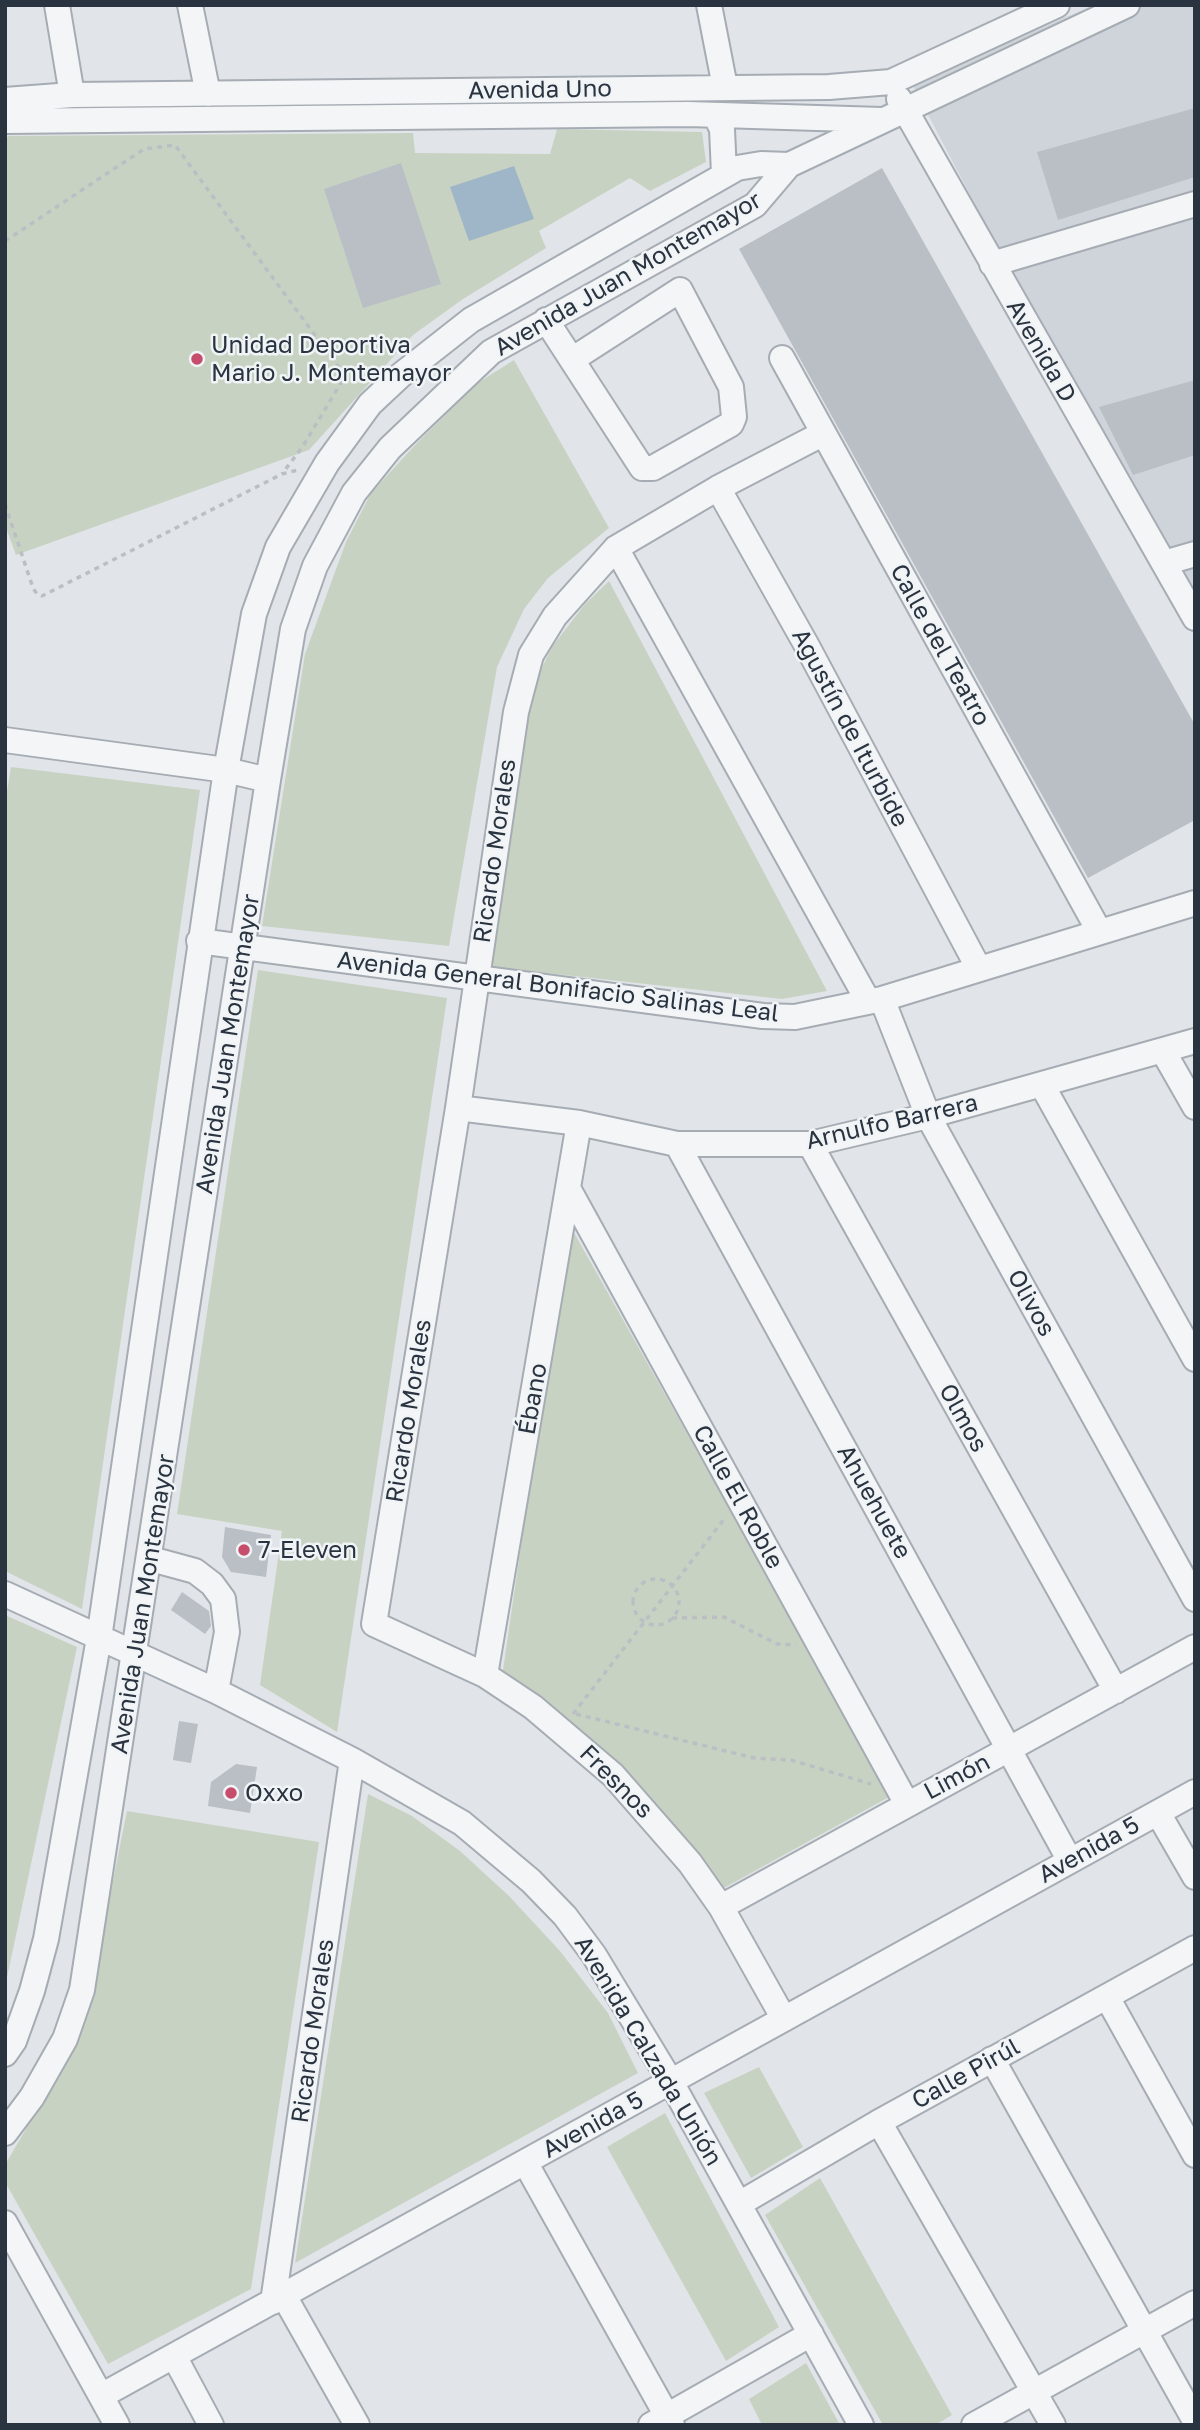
<!DOCTYPE html>
<html>
<head>
<meta charset="utf-8">
<style>
	body { margin:0 }
	#map { position:relative; width:1200px; height:2430px; overflow:hidden; background:#e1e5e9; font-family:"Golos Text",sans-serif }
	canvas { display:block }
	.frame { position:absolute; inset:0; border:7px solid #2a3440; pointer-events:none }
</style>
</head>
<body>
<div id="map">
<canvas width="1200" height="2430"></canvas>
<div class="frame"></div>
</div>
<script>
const ctx = document.querySelector('canvas').getContext('2d');
ctx.lineJoin = 'round';
function paint(path, color) { ctx.fillStyle = color; ctx.fill(path, 'evenodd'); }
const toPath = rows => new Path2D(rows.map(r => 'M' + r).join(''));
function strokePath(path, color, width, dash) { ctx.strokeStyle = color; ctx.lineWidth = width; ctx.lineCap = dash ? 'butt' : 'round'; ctx.setLineDash(dash || []); ctx.stroke(path); }
function label(font, color, halo, rows, align = 'center') {
  ctx.font = font + ' "Golos Text",sans-serif'; ctx.lineWidth = 5; ctx.setLineDash([]); ctx.textBaseline = 'middle'; ctx.strokeStyle = halo; ctx.fillStyle = color; for (const [text, x, y, turn = 0] of rows) {
    ctx.save(); ctx.translate(x, y); ctx.rotate((+turn || 0) * Math.PI / 180); ctx.textAlign = isNaN(turn) ? turn : align; if (halo) ctx.strokeText(text, 0, 0); ctx.fillText(text, 0, 0); ctx.restore();
  }
}
const built = toPath([
	[1094,5,1195,5,1195,625,912,84]
]);
const green = toPath([
	[557,129,702,132,706,162,650,191,630,178,539,231,546,248,463,299,413,335,309,450,16,555,5,525,5,142,8,136,413,133,415,153,550,154],
	[514,360,609,528,548,578,524,609,497,667,449,946,262,926,305,654,346,542,371,493,416,444,476,384],
	[609,581,827,991,782,999,492,967,532,688,552,647,585,604],
	[11,767,200,790,82,1609,5,1571,5,804],
	[258,970,447,998,337,1732,260,1685,282,1531,177,1514],
	[568,1222,891,1796,722,1889,502,1677],
	[5,1615,77,1647,5,1987],
	[368,1794,412,1816,460,1851,509,1896,560,1951,608,2013,638,2073,295,2263],
	[127,1811,319,1842,251,2289,108,2364,5,2182,5,2165,77,2041,98,1955],
	[759,2067,803,2147,751,2178,704,2093],
	[665,2113,779,2327,726,2361,607,2147],
	[820,2178,952,2415,935,2425,883,2425,765,2215],
	[806,2363,840,2425,762,2425,749,2399]
]);
const water = toPath([
	[514,166,534,219,469,241,450,187]
]);
const building = toPath([
	[1195,108,1195,177,1058,220,1037,152],
	[401,163,441,284,363,308,324,189],
	[882,168,1195,725,1195,820,1088,878,739,249],
	[1195,380,1195,455,1133,475,1099,407],
	[225,1527,271,1535,266,1577,231,1572,222,1557],
	[182,1592,209,1611,211,1626,205,1634,171,1610],
	[179,1721,198,1724,191,1763,173,1760],
	[236,1764,257,1767,250,1813,208,1806,211,1782]
]);
const path = toPath([
	[5,241,144,149,175,145,345,376,303,446,282,474],
	[5,504,33,588,37,594,42,596,282,474,298,470],
	'633 1602a23 23 0 1 1 46 0a23 23 0 1 1-46 0Z',
	[672,1618,724,1617,777,1644,796,1645],
	[573,1714,725,1518],
	[576,1714,754,1758,791,1760,871,1784]
]);
const minor = toPath([
	[57,5,72,95],
	[190,5,208,94],
	[709,5,725,87],
	[899,99,1195,618],
	[5,100,72,95,829,87,891,82,1057,5],
	[715,115,722,129,724,174],
	[5,121,688,114,882,120],
	[992,264,1195,204],
	[546,320,642,468,653,468,731,424,734,417,731,387,680,290,573,359],
	[782,358,1099,931],
	[718,488,807,646,979,969],
	[616,548,868,1001],
	[1164,563,1195,554],
	[5,740,226,770,268,780],
	[199,941,763,1016,795,1017,882,999,1195,903],
	[882,999,928,1116,1195,1599],
	[1163,1051,1195,1107],
	[1042,1085,1195,1359],
	[458,1108,579,1123,677,1144,810,1144,928,1116,1195,1041],
	[677,1144,1070,1861],
	[810,1144,1116,1691],
	[569,1190,907,1804],
	[151,1559,195,1571,212,1584,223,1599,227,1632,216,1691],
	[5,1594,216,1691,352,1760,462,1823,531,1881,565,1916,594,1955,671,2082,861,2425],
	[485,1675,579,1123],
	[1158,1813,1195,1877],
	[721,1907,1195,1647],
	[1107,1997,1195,2155],
	[784,2019,721,1907,690,1863,613,1775,533,1707,485,1675,374,1624,458,1108,516,712,531,655,555,616,616,548,718,488,822,434],
	[5,2054,14,2041,32,1991,46,1939,99,1638,226,770,254,614,278,547,327,463,370,404,401,375,471,320,737,168,761,164,789,165,1127,5],
	[992,2059,1195,2421],
	[879,2122,1053,2425],
	[5,2133,32,2097,65,2039,82,1990,268,780,293,629,315,566,354,493,390,448,491,352,755,205,789,165],
	[525,2162,672,2425],
	[739,2204,879,2122,1195,1948],
	[5,2223,117,2425],
	[284,2296,357,2425],
	[273,2302,352,1760],
	[174,2356,211,2425],
	[101,2396,1195,1792],
	[651,2425,811,2334],
	[974,2425,1195,2303]
]);
const markers = [
	[197,359,7,"#c64e6c"],
	[244,1550,7,"#c64e6c"],
	[231,1793,7,"#c64e6c"]
];
const streetNames = [
	["Avenida Uno",540,90,-1],
	["Avenida Juan Montemayor",628,274,-30],
	["Avenida D",1041,351,60],
	["Calle del Teatro",940,645,61],
	["Agustín de Iturbide",850,728,62],
	["Ricardo Morales",495,851,-82],
	["Avenida General Bonifacio Salinas Leal",558,987,7],
	["Avenida Juan Montemayor",228,1044,-81],
	["Arnulfo Barrera",892,1122,-13],
	["Olivos",1031,1303,61],
	["Ébano",533,1399,-80],
	["Ricardo Morales",409,1411,-81],
	["Olmos",963,1418,61],
	["Calle El Roble",738,1497,61],
	["Ahuehuete",874,1502,61],
	["Avenida Juan Montemayor",143,1604,-81],
	["Limón",957,1777,-28],
	["Fresnos",616,1782,45],
	["Avenida 5",1089,1850,-29],
	["Ricardo Morales",313,2031,-82],
	["Avenida Calzada Unión",648,2051,59],
	["Calle Pirúl",966,2074,-29],
	["Avenida 5",593,2125,-29]
];
const poiNames = [
	["Unidad Deportiva",211,345],
	["Mario J. Montemayor",211,373],
	["7-Eleven",258,1550],
	["Oxxo",245,1793]
];
paint(built, '#cfd4db');
paint(green, '#c8d2c3');
paint(water, '#9eb6c7');
paint(building, '#b9bfc5');
strokePath(minor, '#a6acb3', 28);
strokePath(path, '#bbbfc4', 3.5, [5, 5]);
strokePath(minor, '#f4f5f7', 24);
for (const [x, y, r, color] of markers) { const dot = new Path2D(); dot.arc(x, y, r, 0, 2 * Math.PI); ctx.fillStyle = color; ctx.fill(dot); strokePath(dot, '#f1f4f6', 2.5); }
label('24px', '#2a3440', '#f1f4f6', streetNames);
label('24px', '#2a3440', '#f1f4f6', poiNames, 'left');
</script>
</body>
</html>
